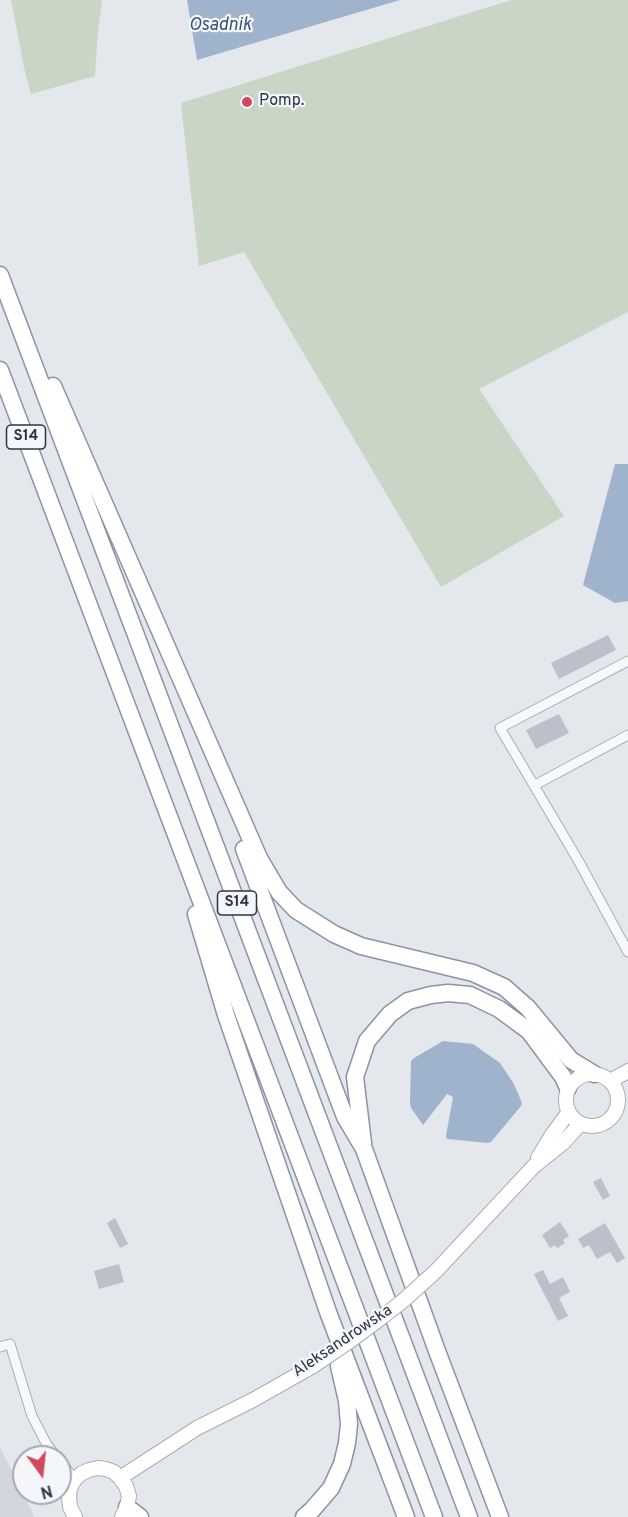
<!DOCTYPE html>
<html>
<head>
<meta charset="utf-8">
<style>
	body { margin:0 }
	#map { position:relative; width:628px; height:1517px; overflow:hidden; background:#e4e7ec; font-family:Overpass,sans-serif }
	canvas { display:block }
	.north { position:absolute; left:12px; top:1445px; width:60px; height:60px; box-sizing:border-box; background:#f4f6f9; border:2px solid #a4a8b1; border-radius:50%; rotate:165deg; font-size:16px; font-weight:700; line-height:24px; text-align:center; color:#2b3445 }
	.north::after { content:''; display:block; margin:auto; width:21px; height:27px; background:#d1495b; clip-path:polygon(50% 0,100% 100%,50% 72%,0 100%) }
</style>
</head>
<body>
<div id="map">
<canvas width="628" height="1517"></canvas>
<div class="north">N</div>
</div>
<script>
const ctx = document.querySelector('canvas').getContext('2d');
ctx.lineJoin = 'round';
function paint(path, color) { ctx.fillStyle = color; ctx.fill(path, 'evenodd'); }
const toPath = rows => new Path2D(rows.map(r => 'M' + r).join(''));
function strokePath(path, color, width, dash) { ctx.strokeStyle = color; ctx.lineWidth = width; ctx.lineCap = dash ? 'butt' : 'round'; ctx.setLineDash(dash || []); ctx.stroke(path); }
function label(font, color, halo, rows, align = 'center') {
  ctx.font = font + ' Overpass,sans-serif'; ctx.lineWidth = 4.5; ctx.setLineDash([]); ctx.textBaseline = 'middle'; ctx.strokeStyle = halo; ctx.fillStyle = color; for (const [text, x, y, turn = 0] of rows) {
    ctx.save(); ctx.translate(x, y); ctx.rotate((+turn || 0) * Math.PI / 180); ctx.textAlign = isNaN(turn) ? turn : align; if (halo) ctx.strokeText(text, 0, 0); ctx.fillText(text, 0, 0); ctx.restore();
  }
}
const built = toPath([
	[0,1447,34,1516,34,1517,0,1517]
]);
const green = toPath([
	[11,0,102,0,98,32,95,76,31,94,25,72],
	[511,0,628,0,628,312,479,389,564,516,441,587,244,252,199,266,181,103]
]);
const water = toPath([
	[187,0,400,0,197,60],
	[615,464,628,464,628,601,615,603,583,585],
	[443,1041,473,1044,500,1063,514,1084,522,1103,521,1106,491,1142,488,1143,447,1139,446,1136,453,1097,447,1094,423,1125,411,1108,410,1102,411,1061,414,1058]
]);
const building = toPath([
	[252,95,254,108,242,109,240,97],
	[608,635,616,650,559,679,551,663],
	[559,714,569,733,536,749,526,730],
	[601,1178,610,1196,603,1200,593,1182],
	[115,1218,128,1244,120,1248,107,1223],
	[560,1222,569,1236,563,1240,565,1243,557,1248,555,1245,550,1248,542,1235],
	[605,1223,625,1258,617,1263,610,1252,597,1259,589,1245,583,1248,578,1239],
	[119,1264,124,1282,99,1289,94,1271],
	[543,1270,550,1284,563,1277,570,1292,559,1298,568,1316,558,1321,534,1274]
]);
const minor = toPath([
	[628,661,500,728,578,860,628,952],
	[535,785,628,735],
	[0,1347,10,1344,32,1416,46,1443,56,1457],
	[60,1462,75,1479]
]);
const secondary = toPath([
	'566 1100a26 26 0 1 1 52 0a26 26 0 1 1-52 0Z',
	[610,1081,628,1071],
	[538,1158,552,1135,568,1113],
	[436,1271,534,1166,563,1143,580,1124],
	[120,1478,197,1428,253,1400,313,1366],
	[75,1517,70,1507,69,1497,70,1488,75,1479,82,1473,89,1470,98,1468,106,1469,114,1472,120,1478,126,1486,129,1496,127,1507,122,1517]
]);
const motorway = toPath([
	[0,275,469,1517],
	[0,370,434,1517],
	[53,386,259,858,279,892,296,910,334,934,361,946,473,973,504,987,528,1008,571,1060,594,1074],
	[244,849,345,1117,364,1149,437,1351,500,1517],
	[196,914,226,1015,328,1312,406,1517],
	[363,1143,355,1077,367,1041,390,1014,408,1001,431,995,448,993,470,995,499,1009,529,1031,563,1077,568,1088],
	[127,1507,140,1517],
	[304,1517,312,1510,331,1488,342,1464,347,1443,349,1424,347,1401,339,1366]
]);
const secondaryBridge = toPath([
	[313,1366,350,1341,381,1318,404,1300,436,1271]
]);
const markers = [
	[247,102,6,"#d1495b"]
];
const shields = [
	[26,437,39],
	[237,903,39]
];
const shieldNames = [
	["S14",26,437],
	["S14",237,903]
];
const poiNames = [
	["Pomp.",259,102]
];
const streetNames = [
	["Aleksandrowska",343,1342,-34]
];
const waterNames = [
	["Osadnik",220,26]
];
paint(built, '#d2d6de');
paint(green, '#c9d6c5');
paint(water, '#9fb4cc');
paint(building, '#bbc0ca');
strokePath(minor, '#a9aeb7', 11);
strokePath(secondary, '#a9aeb7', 16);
strokePath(motorway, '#8b94a3', 19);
strokePath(minor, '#f7f8fa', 9);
strokePath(secondary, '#fff', 14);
strokePath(motorway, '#fff', 16);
strokePath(secondaryBridge, '#a9aeb7', 16, []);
strokePath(secondaryBridge, '#fff', 14);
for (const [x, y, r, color] of markers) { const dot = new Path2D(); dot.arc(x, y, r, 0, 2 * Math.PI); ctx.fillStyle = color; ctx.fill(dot); strokePath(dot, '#f4f6f9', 2); }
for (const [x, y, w] of shields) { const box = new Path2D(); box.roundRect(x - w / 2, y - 12, w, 24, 4.5); ctx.fillStyle = '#f4f6f9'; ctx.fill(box); strokePath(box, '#2b3445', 1.5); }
label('bold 15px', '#2b3445', null, shieldNames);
label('16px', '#2b3445', '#f4f6f9', poiNames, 'left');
label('16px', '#2b3445', '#f4f6f9', streetNames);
label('italic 18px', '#34527a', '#f4f6f9', waterNames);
</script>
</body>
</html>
